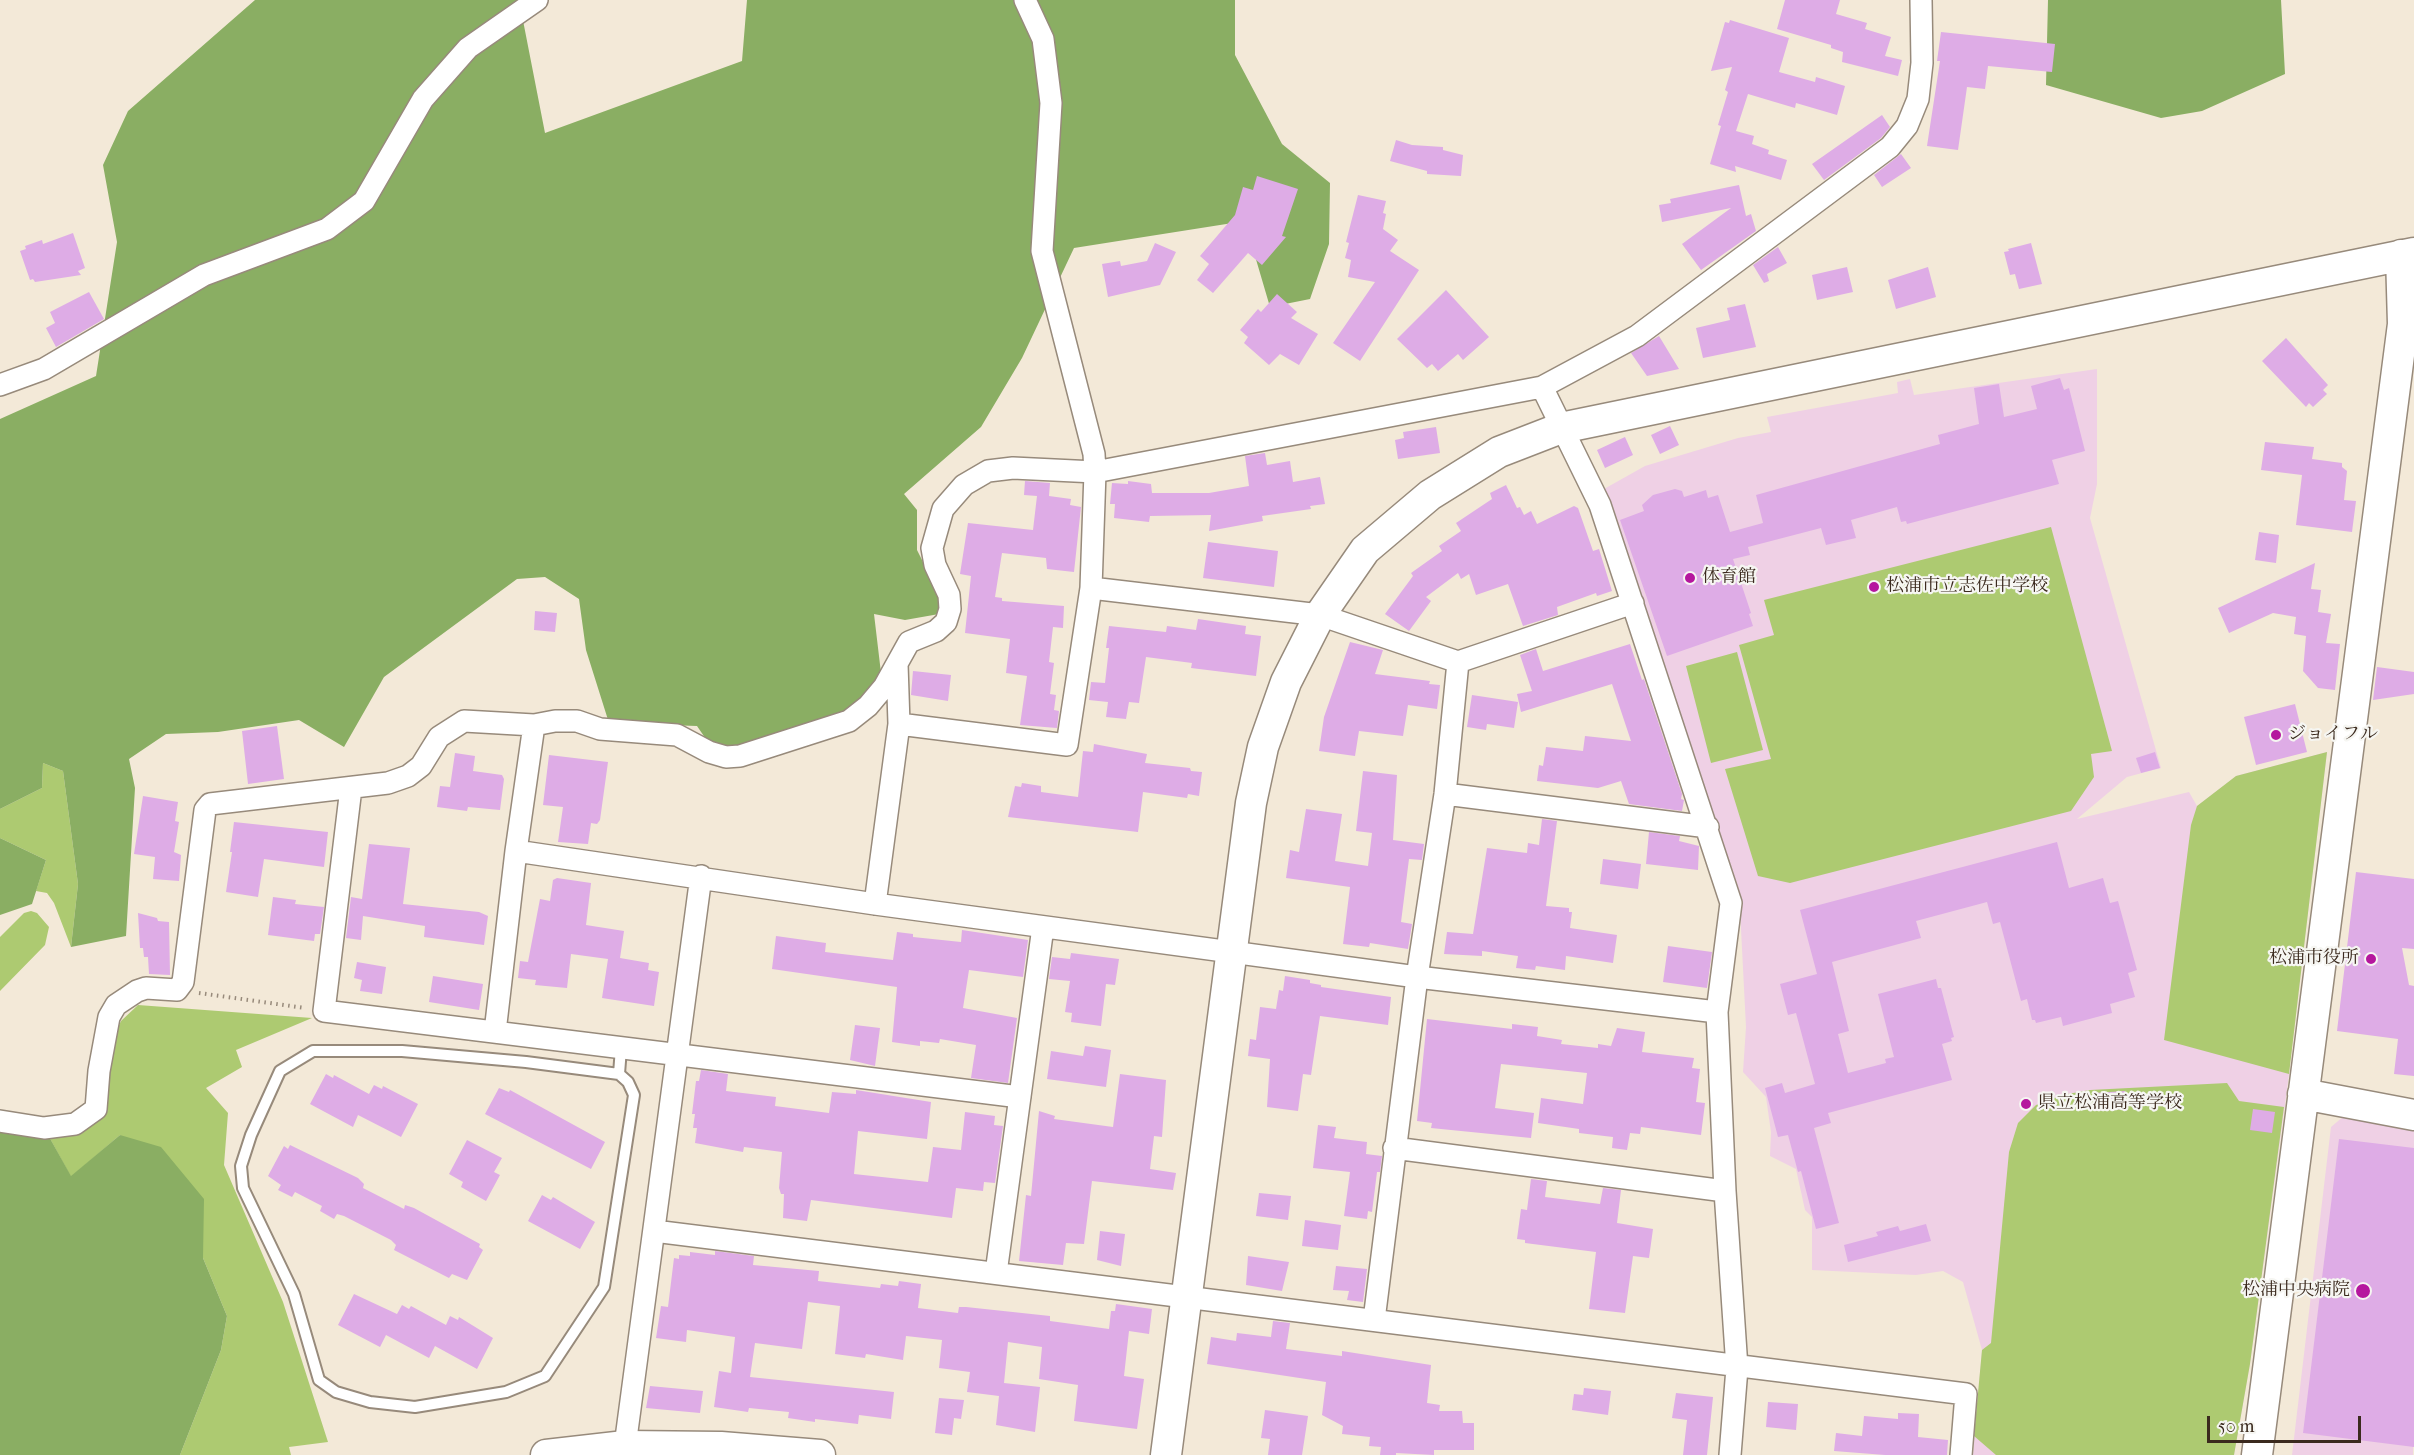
<!DOCTYPE html>
<html>
<head>
<meta charset="utf-8">
<style>
	body { margin:0 }
	#map { position:relative; width:2414px; height:1455px; overflow:hidden; background:#f3e9d8; font-family:"IM FELL French Canon",serif }
	canvas { display:block }
	.scale { position:absolute; left:2207px; top:1416px; width:154px; height:27px; box-sizing:border-box; border:3px solid #3b2a1e; border-top:0; padding-left:8px; font-size:18px; line-height:21px; white-space:nowrap; color:#3b2a1e; -webkit-text-stroke:4px #f6f6f2; paint-order:stroke }
</style>
</head>
<body>
<div id="map">
<canvas width="2414" height="1455"></canvas>
<div class="scale">50 m</div>
</div>
<script>
const ctx = document.querySelector('canvas').getContext('2d');
ctx.lineJoin = 'round';
function paint(path, color) { ctx.fillStyle = color; ctx.fill(path, 'evenodd'); }
const toPath = rows => new Path2D(rows.map(r => 'M' + r).join(''));
function strokePath(path, color, width, dash) { ctx.strokeStyle = color; ctx.lineWidth = width; ctx.lineCap = dash ? 'butt' : 'round'; ctx.setLineDash(dash || []); ctx.stroke(path); }
function label(font, color, halo, rows, align = 'center') {
  ctx.font = font + ' "IM FELL French Canon","Noto Serif JP",serif'; ctx.lineWidth = 4.5; ctx.setLineDash([]); ctx.textBaseline = 'middle'; ctx.strokeStyle = halo; ctx.fillStyle = color; for (const [text, x, y, turn = 0] of rows) {
    ctx.save(); ctx.translate(x, y); ctx.rotate((+turn || 0) * Math.PI / 180); ctx.textAlign = isNaN(turn) ? turn : align; if (halo) ctx.strokeText(text, 0, 0); ctx.fillText(text, 0, 0); ctx.restore();
  }
}
const built = toPath([
	[2097,369,2097,484,2090,518,2161,768,2127,777,2077,819,2189,792,2197,806,2236,776,2327,752,2289,1074,2250,1364,2234,1455,1973,1455,1982,1350,1963,1282,1943,1271,1916,1275,1812,1270,1812,1217,1805,1210,1796,1169,1770,1156,1771,1132,1766,1097,1743,1072,1746,1027,1739,890,1604,489,1645,466,1738,438,1771,432,1767,417,1898,393,1897,382,1910,379,1914,395],
	[2344,1116,2414,1128,2413,1455,2292,1455,2331,1127]
]);
const green = toPath([
	[2051,527,2112,751,2091,754,2094,777,2071,811,1790,883,1758,876,1725,769,1771,759,1739,645,1774,635,1764,600],
	[1737,652,1763,750,1711,763,1686,666],
	[2327,752,2289,1074,2164,1040,2191,825,2197,806,2236,776],
	[43,763,63,771,78,884,71,947,54,903,47,893,36,891,46,860,0,838,0,809,42,788],
	[31,911,37,913,49,927,45,945,0,991,0,937,24,913],
	[138,1005,312,1018,236,1050,242,1067,206,1088,228,1113,224,1165,283,1302,328,1442,289,1447,291,1455,180,1455,221,1350,227,1316,203,1258,203,1199,120,1135,71,1177,47,1133,105,1112,114,1036,121,1021],
	[2227,1083,2239,1101,2284,1107,2250,1364,2234,1455,1996,1455,1974,1436,1982,1350,1991,1343,2009,1152,2018,1123,2036,1105,2062,1095,2090,1090]
]);
const forest = toPath([
	[255,0,519,0,545,133,742,61,747,0,1235,0,1235,55,1282,144,1330,183,1329,244,1310,299,1270,307,1255,256,1239,222,1074,248,1022,358,981,427,904,494,917,510,917,550,940,596,939,614,905,620,874,614,881,673,860,703,826,725,746,747,710,745,697,726,609,723,586,650,579,599,545,577,517,579,384,677,344,747,299,720,218,732,166,734,129,759,135,788,126,936,71,947,78,884,63,771,43,763,42,788,0,809,0,419,96,376,117,242,103,165,128,111],
	[2048,0,2281,0,2285,74,2202,111,2161,118,2046,85],
	[0,838,46,860,32,904,0,915],
	[0,1116,47,1133,71,1176,120,1135,161,1147,204,1199,203,1258,227,1316,221,1350,180,1455,0,1455]
]);
const building = toPath([
	[1785,0,1840,0,1836,14,1867,23,1865,29,1891,37,1885,56,1902,60,1898,76,1842,62,1843,52,1831,48,1831,45,1777,29],
	[1730,20,1789,38,1779,72,1815,82,1816,77,1845,86,1837,115,1796,103,1795,108,1748,94,1736,131,1754,136,1752,144,1769,150,1768,154,1787,160,1781,180,1735,166,1736,172,1710,164,1721,126,1718,125,1728,92,1725,90,1732,67,1711,71,1725,22,1729,23],
	[1941,32,2055,44,2052,72,1988,66,1985,89,1967,87,1958,150,1927,146,1940,61,1937,61],
	[1882,115,1890,127,1881,138,1824,180,1812,164],
	[1396,140,1412,145,1443,147,1443,150,1463,155,1461,176,1427,174,1427,171,1390,161],
	[1901,154,1911,168,1882,187,1874,175],
	[1257,176,1298,189,1282,236,1286,237,1262,265,1248,253,1213,293,1197,280,1209,264,1200,256,1235,215,1243,187,1253,190],
	[1739,185,1746,216,1751,214,1756,231,1701,270,1682,244,1731,208,1662,222,1659,205,1671,203,1670,199],
	[1358,195,1386,201,1383,213,1386,214,1383,229,1398,240,1390,251,1419,270,1360,361,1333,343,1375,282,1348,277,1351,260,1345,258,1349,243,1346,242],
	[73,233,85,268,78,271,81,275,35,282,33,279,30,280,20,251,26,249,25,246,42,240,43,244],
	[1155,243,1176,252,1160,285,1108,297,1102,264,1120,261,1121,266,1147,261],
	[2031,243,2042,284,2019,289,2015,274,2010,275,2004,252,2009,251,2008,249],
	[1778,247,1787,263,1767,274,1769,281,1764,283,1753,265],
	[1847,267,1853,292,1817,300,1812,275],
	[1928,267,1936,297,1896,309,1888,280],
	[1446,290,1489,337,1463,360,1458,354,1438,371,1432,364,1427,368,1397,339],
	[89,292,104,319,56,347,46,328,55,323,50,312],
	[1277,294,1297,312,1291,318,1318,334,1299,365,1280,354,1269,365,1244,343,1248,337,1240,330,1258,309,1261,312],
	[1745,304,1756,347,1703,358,1696,328,1730,320,1727,308],
	[1659,336,1679,369,1647,376,1631,353],
	[2286,338,2328,385,2323,390,2327,394,2313,407,2309,403,2306,407,2262,361],
	[2060,378,2064,390,2069,388,2085,451,2052,460,2059,484,1907,524,1906,521,1901,522,1897,507,1851,520,1856,538,1826,545,1821,528,1748,547,1750,555,1733,559,1751,613,1749,614,1753,626,1667,656,1620,520,1644,511,1642,505,1653,495,1675,489,1682,491,1684,497,1706,490,1708,498,1718,495,1730,532,1763,523,1756,495,1940,444,1938,435,1979,424,1974,388,1999,384,2004,417,2037,409,2031,386],
	[1670,426,1679,445,1660,454,1651,435],
	[1436,427,1440,453,1398,459,1395,440,1404,438,1403,432],
	[1625,437,1633,455,1605,468,1597,450],
	[2265,442,2314,447,2312,459,2342,463,2342,467,2347,471,2344,500,2356,501,2352,532,2296,525,2302,475,2261,470],
	[1265,453,1267,465,1290,461,1293,482,1320,477,1325,504,1310,506,1311,509,1262,516,1263,521,1209,531,1211,515,1150,516,1149,522,1114,518,1115,504,1110,504,1112,483,1128,484,1128,481,1151,484,1152,493,1209,493,1249,486,1245,456],
	[1025,481,1050,483,1049,496,1071,499,1070,505,1081,507,1074,572,1047,569,1046,558,1002,553,995,597,1002,598,1002,601,1064,606,1063,628,1053,627,1049,662,1054,663,1050,694,1056,695,1054,710,1059,711,1057,728,1020,725,1027,676,1006,673,1010,639,965,633,971,576,960,574,968,523,1033,530,1037,496,1024,495],
	[1506,485,1517,508,1520,507,1524,515,1531,511,1537,524,1574,506,1578,508,1593,551,1599,549,1612,591,1597,596,1596,593,1557,607,1558,615,1523,626,1508,584,1476,595,1469,574,1461,579,1458,573,1426,597,1431,601,1409,631,1385,614,1413,576,1411,573,1442,551,1439,546,1461,531,1456,523,1492,499,1490,493],
	[2259,532,2279,535,2276,563,2255,560],
	[1208,542,1278,551,1274,587,1203,578],
	[2315,563,2311,589,2321,590,2318,612,2331,614,2326,643,2340,644,2335,690,2318,688,2303,671,2306,636,2294,634,2296,617,2273,613,2229,633,2218,608],
	[535,611,557,613,555,632,534,630],
	[1198,619,1246,626,1245,634,1261,636,1256,676,1191,668,1192,663,1146,657,1139,703,1129,702,1126,719,1106,717,1108,702,1089,700,1091,682,1105,683,1109,648,1106,648,1109,626,1166,632,1167,626,1196,630],
	[1350,642,1383,650,1375,674,1430,681,1429,684,1440,685,1437,709,1408,705,1403,736,1359,731,1355,756,1319,751,1324,717],
	[1630,644,1642,680,1644,679,1682,794,1681,799,1684,800,1682,811,1629,804,1621,781,1598,788,1537,781,1539,765,1543,766,1546,747,1583,751,1585,736,1631,741,1612,684,1521,712,1517,694,1532,691,1520,655,1536,649,1543,671],
	[2377,667,2414,672,2414,694,2373,700],
	[913,671,951,675,948,701,911,695],
	[1472,695,1518,702,1514,728,1487,724,1486,730,1467,727],
	[2295,704,2307,752,2256,765,2244,717],
	[277,726,284,779,248,784,242,731],
	[1094,744,1147,754,1145,763,1190,768,1191,771,1202,772,1199,796,1188,794,1187,798,1143,792,1138,832,1008,817,1015,786,1021,787,1022,783,1041,786,1041,792,1078,797,1083,751,1093,752],
	[2155,752,2160,768,2141,773,2136,758],
	[455,753,475,756,473,771,502,775,504,779,500,810,468,807,467,811,437,807,440,786,450,787],
	[549,755,608,762,600,820,597,824,591,823,588,844,558,842,563,807,543,805],
	[1363,771,1397,775,1393,840,1424,844,1422,860,1409,859,1401,922,1412,924,1408,949,1370,943,1369,947,1343,944,1350,887,1286,878,1290,850,1299,852,1306,809,1342,814,1335,861,1368,866,1372,833,1356,831],
	[143,796,178,802,175,821,179,822,174,852,181,855,179,881,153,879,155,857,134,854],
	[1542,819,1557,821,1546,906,1569,908,1569,912,1572,912,1570,928,1617,935,1613,963,1566,956,1565,970,1536,966,1535,970,1516,968,1518,956,1482,951,1482,956,1444,954,1447,932,1473,934,1487,848,1527,853,1528,843,1539,845],
	[234,822,328,832,324,867,264,859,258,897,226,892,232,852,230,852],
	[1649,832,1680,836,1679,841,1699,846,1698,870,1646,864],
	[2057,842,2069,888,2103,878,2110,903,2118,901,2137,970,2128,973,2135,997,2110,1004,2112,1013,2063,1026,2061,1017,2036,1023,2035,1020,2032,1020,2027,999,2021,1001,2000,922,1993,924,1987,902,1916,921,1921,938,1832,962,1849,1031,1838,1034,1848,1073,1886,1063,1885,1059,1894,1057,1878,994,1936,979,1938,988,1941,988,1954,1037,1951,1038,1952,1041,1942,1044,1952,1080,1828,1113,1831,1123,1814,1128,1839,1223,1816,1229,1801,1171,1798,1172,1788,1135,1778,1137,1765,1088,1782,1083,1785,1093,1815,1084,1796,1013,1788,1015,1780,984,1817,974,1800,910],
	[369,844,410,848,403,904,479,912,488,916,484,945,424,937,425,926,363,916,361,940,346,938,351,897,362,899],
	[1603,859,1641,864,1638,889,1600,884],
	[2356,872,2414,879,2414,949,2402,948,2409,985,2414,986,2414,1076,2394,1074,2398,1039,2337,1031],
	[557,878,591,883,586,925,624,931,620,958,649,963,648,970,659,972,654,1006,602,998,608,959,571,954,567,988,535,985,536,980,518,978,520,961,528,962,540,899,550,901,553,880],
	[273,897,296,900,295,904,324,907,320,934,315,934,314,941,268,935],
	[138,913,157,918,158,921,169,922,170,975,149,974,148,957,144,957,143,948,140,948],
	[962,930,1028,940,1023,977,969,970,963,1008,1017,1018,1008,1083,971,1078,976,1045,940,1039,939,1043,920,1041,920,1046,892,1042,897,987,772,969,776,936,826,943,825,952,893,960,897,932,913,934,913,937,961,942],
	[1668,946,1712,952,1707,988,1663,982],
	[1071,953,1119,959,1115,985,1106,984,1101,1026,1071,1022,1072,1013,1065,1012,1070,981,1049,979,1052,957,1070,959],
	[357,962,386,967,382,994,360,991,362,980,354,978],
	[433,976,483,984,479,1010,429,1002],
	[1285,976,1310,980,1310,983,1321,985,1321,987,1391,997,1388,1025,1320,1016,1311,1075,1303,1074,1298,1111,1267,1107,1270,1059,1248,1056,1250,1039,1256,1040,1260,1007,1276,1009,1279,990,1283,991],
	[1427,1019,1512,1029,1512,1024,1538,1027,1537,1036,1562,1040,1561,1044,1598,1048,1598,1044,1611,1046,1617,1028,1645,1032,1642,1052,1694,1058,1692,1068,1700,1069,1696,1102,1705,1103,1701,1135,1641,1127,1640,1134,1630,1133,1627,1150,1612,1148,1613,1137,1579,1133,1579,1129,1538,1123,1541,1098,1583,1104,1587,1073,1501,1064,1495,1108,1534,1113,1531,1138,1431,1128,1432,1123,1417,1121],
	[855,1025,880,1028,875,1066,850,1060],
	[1085,1046,1111,1050,1106,1087,1047,1079,1051,1051,1083,1056],
	[701,1070,728,1074,726,1091,776,1097,775,1106,829,1113,832,1092,856,1094,856,1090,931,1102,927,1139,858,1131,854,1174,928,1182,933,1147,961,1150,965,1112,995,1116,994,1125,1003,1126,995,1183,984,1182,983,1191,956,1188,952,1218,811,1200,807,1221,783,1218,784,1194,781,1194,779,1188,782,1152,744,1147,743,1152,695,1143,697,1128,693,1128,695,1114,692,1114,696,1081,699,1081],
	[326,1074,333,1078,334,1075,369,1094,374,1085,382,1089,383,1086,418,1104,401,1137,358,1115,353,1127,310,1104],
	[1120,1074,1166,1080,1162,1137,1154,1136,1150,1169,1176,1173,1173,1190,1092,1181,1084,1244,1066,1243,1063,1265,1019,1261,1026,1195,1031,1196,1039,1111,1055,1116,1054,1119,1113,1127],
	[499,1088,509,1092,510,1090,605,1142,591,1169,485,1114],
	[2125,1091,2126,1109,2096,1111,2095,1093],
	[2253,1109,2275,1112,2272,1133,2250,1130],
	[1318,1125,1336,1127,1334,1138,1367,1142,1366,1154,1382,1156,1380,1172,1377,1172,1372,1212,1368,1211,1367,1219,1344,1216,1350,1172,1313,1168],
	[2339,1139,2414,1148,2414,1447,2303,1433],
	[467,1140,502,1158,494,1172,500,1175,486,1201,461,1187,463,1182,449,1174],
	[290,1145,358,1178,364,1184,363,1188,404,1209,405,1205,414,1208,480,1244,479,1247,483,1250,467,1280,452,1274,449,1278,394,1250,396,1245,391,1240,344,1216,337,1214,334,1219,320,1211,322,1206,295,1192,292,1197,278,1190,281,1185,268,1176,284,1146,288,1149],
	[1531,1179,1547,1181,1545,1197,1600,1204,1603,1188,1621,1190,1617,1223,1653,1229,1649,1258,1633,1256,1625,1313,1589,1309,1596,1252,1525,1243,1525,1240,1517,1239,1521,1209,1527,1210],
	[1259,1193,1291,1196,1288,1220,1256,1216],
	[542,1195,551,1200,553,1197,595,1222,580,1249,528,1221],
	[1305,1220,1341,1225,1338,1250,1302,1246],
	[1926,1224,1931,1241,1848,1262,1844,1245,1878,1236,1876,1232,1898,1226,1900,1231],
	[1100,1231,1125,1234,1121,1266,1097,1260],
	[715,1251,754,1256,753,1265,819,1271,818,1281,880,1288,881,1284,898,1286,899,1281,921,1284,918,1308,958,1313,959,1307,966,1307,1050,1316,1050,1321,1109,1329,1111,1311,1115,1311,1116,1304,1152,1309,1149,1334,1129,1331,1124,1376,1144,1379,1137,1429,1074,1421,1078,1385,1039,1379,1042,1347,1008,1342,1004,1383,1040,1387,1035,1432,996,1425,999,1396,967,1392,970,1372,939,1368,942,1340,906,1336,903,1360,866,1354,865,1358,835,1354,840,1306,808,1302,802,1349,755,1343,750,1377,894,1392,891,1419,859,1415,858,1424,815,1419,815,1422,788,1418,789,1412,749,1408,748,1412,714,1407,719,1371,731,1373,735,1337,687,1330,686,1342,656,1338,661,1306,668,1307,674,1258,679,1259,679,1255,690,1256,690,1252,715,1255],
	[1248,1256,1289,1262,1282,1291,1246,1285],
	[1336,1266,1367,1269,1363,1302,1347,1300,1349,1291,1333,1290],
	[354,1294,397,1314,402,1305,409,1309,411,1306,446,1325,450,1316,458,1320,459,1317,493,1338,477,1369,435,1346,429,1358,386,1335,380,1347,338,1325],
	[1273,1321,1290,1323,1286,1349,1342,1356,1342,1351,1431,1365,1427,1403,1440,1405,1439,1411,1462,1411,1463,1423,1474,1423,1474,1450,1434,1450,1434,1455,1396,1453,1396,1455,1380,1455,1381,1447,1369,1446,1370,1437,1342,1434,1343,1426,1322,1415,1326,1382,1207,1364,1211,1337,1236,1341,1237,1333,1271,1337],
	[650,1386,703,1391,700,1413,646,1408],
	[1584,1388,1611,1391,1608,1415,1572,1410,1574,1394,1583,1395],
	[1676,1393,1713,1397,1707,1455,1683,1455,1687,1420,1672,1418],
	[939,1398,964,1400,961,1419,954,1418,952,1435,935,1433],
	[1768,1402,1798,1404,1796,1430,1766,1427],
	[1265,1410,1308,1416,1302,1455,1268,1455,1270,1439,1261,1438],
	[1898,1413,1919,1414,1918,1437,1948,1440,1947,1455,1885,1455,1834,1451,1836,1433,1862,1436,1864,1416,1898,1419]
]);
const path = toPath([
	[199,993,305,1008]
]);
const lane = toPath([
	[619,1074,526,1062,402,1051,313,1051,280,1071,251,1135,241,1166,243,1188,294,1294,319,1380,336,1392,370,1402,415,1407,506,1392,545,1376,604,1287,634,1095,628,1082,619,1074,621,1048]
]);
const street = toPath([
	[0,385,44,369,204,275,327,229,364,201,423,99,468,48,537,0],
	[1542,387,1600,505,1731,903,1717,1012,1725,1191,1737,1368,1730,1455],
	[1091,588,1320,615,1458,662,1633,603],
	[899,724,1067,745,1091,588,1095,472,1094,454,1042,251,1051,103,1043,39,1025,0],
	[351,788,324,1011,1020,1097],
	[1445,794,1708,827],
	[516,851,875,904,1417,977,1717,1012],
	[875,904,899,724,897,664],
	[495,1032,516,851,534,725],
	[0,1121,44,1128,75,1124,96,1109,99,1071,109,1017,116,1005,137,991,146,988,177,990,183,982,205,810,210,804,388,783,408,776,421,766,439,737,464,721,534,725,555,721,577,721,600,729,677,735,709,752,726,757,740,756,849,721,868,706,884,687,909,642,936,631,946,622,950,609,949,595,935,565,932,548,943,509,964,485,988,471,1013,468,1095,472,1542,387,1637,336,1890,147,1907,126,1918,99,1922,63,1921,0],
	[1394,1148,1725,1191],
	[654,1231,1966,1394,1961,1455],
	[996,1273,1043,927],
	[1374,1320,1417,977,1445,794,1458,662],
	[625,1446,701,876]
]);
const secondary = toPath([
	[2303,1094,2414,1115],
	[546,1455,625,1446,721,1447,820,1455],
	[1166,1455,1251,803,1263,747,1286,682,1320,615,1365,550,1430,495,1499,452,1561,428,2414,253],
	[2257,1455,2403,324,2401,255]
]);
const markers = [
	[1690,578,6,"#b5179e"],
	[1874,587,6,"#b5179e"],
	[2276,735,6,"#b5179e"],
	[2371,959,6,"#b5179e"],
	[2026,1104,6,"#b5179e"],
	[2363,1291,8,"#b5179e"]
];
const poiNames = [
	["体育館",1702,578],
	["松浦市立志佐中学校",1886,587],
	["ジョイフル",2288,735],
	["松浦市役所",2359,959,"right"],
	["県立松浦高等学校",2038,1104],
	["松浦中央病院",2350,1291,"right"]
];
paint(built, '#efd0e5');
paint(green, '#adca71');
paint(forest, '#8aae63');
paint(building, '#deace6');
strokePath(lane, '#978a7b', 14);
strokePath(street, '#978a7b', 24);
strokePath(secondary, '#978a7b', 33);
strokePath(path, '#978a7b', 4, [1.5, 4.5]);
strokePath(lane, '#fff', 10);
strokePath(street, '#fff', 21);
strokePath(secondary, '#fff', 30);
for (const [x, y, r, color] of markers) { const dot = new Path2D(); dot.arc(x, y, r, 0, 2 * Math.PI); ctx.fillStyle = color; ctx.fill(dot); strokePath(dot, '#f6f6f2', 2); }
label('18px', '#3b2a1e', '#f6f6f2', poiNames, 'left');
</script>
</body>
</html>
